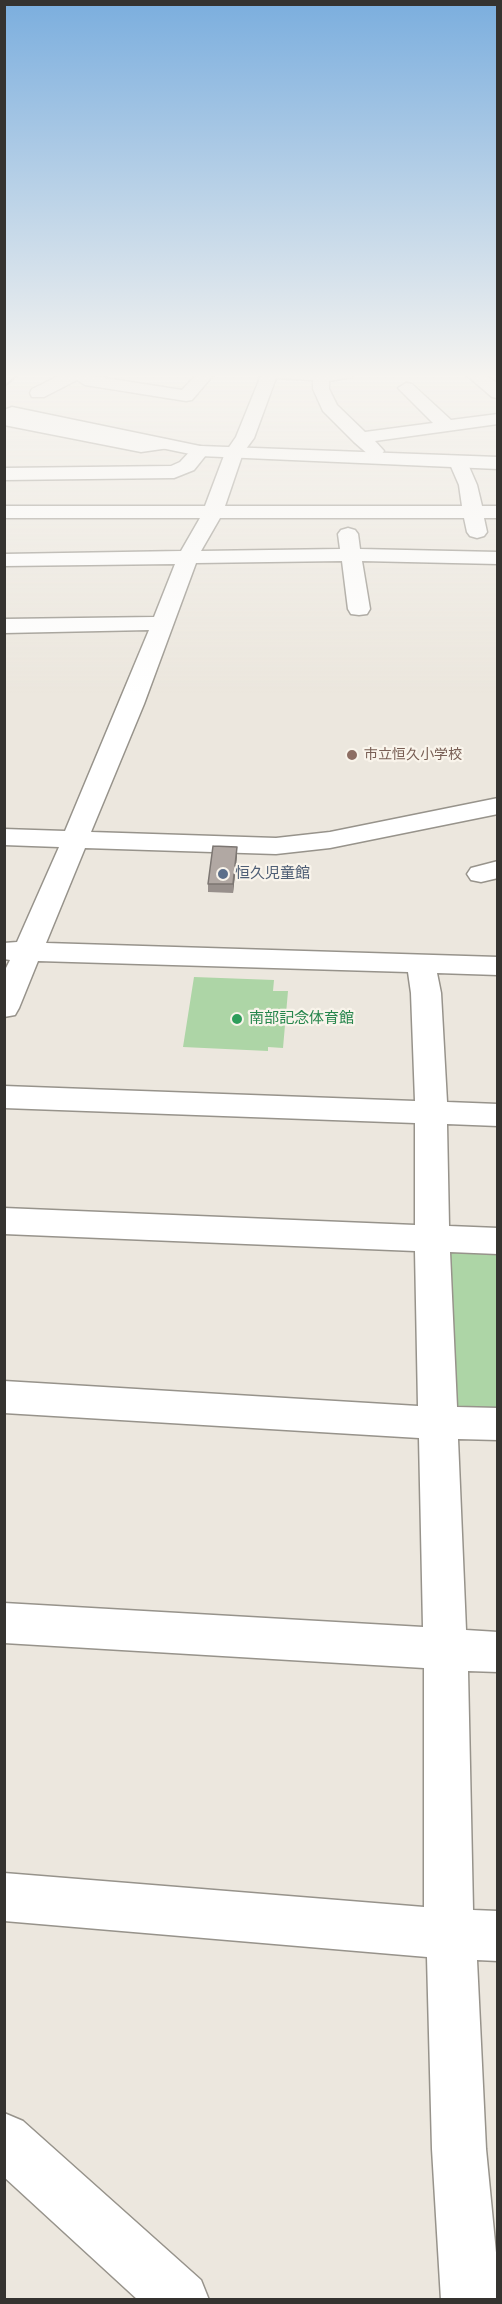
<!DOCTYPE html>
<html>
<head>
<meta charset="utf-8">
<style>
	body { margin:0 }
	#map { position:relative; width:502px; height:2304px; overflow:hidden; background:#ece7de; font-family:Roboto,sans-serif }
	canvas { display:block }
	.frame { position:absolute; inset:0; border:6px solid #353330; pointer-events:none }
</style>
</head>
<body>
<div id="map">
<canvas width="502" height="2304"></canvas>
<div class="frame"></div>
</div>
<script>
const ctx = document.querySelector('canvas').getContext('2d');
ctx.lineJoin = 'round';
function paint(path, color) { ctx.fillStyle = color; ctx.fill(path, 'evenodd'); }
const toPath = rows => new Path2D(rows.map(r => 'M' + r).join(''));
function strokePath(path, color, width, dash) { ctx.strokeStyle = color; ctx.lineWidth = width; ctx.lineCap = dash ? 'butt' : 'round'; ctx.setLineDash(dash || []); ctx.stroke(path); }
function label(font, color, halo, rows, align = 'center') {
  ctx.font = font + ' Roboto,"Noto Sans JP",sans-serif'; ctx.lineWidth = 4.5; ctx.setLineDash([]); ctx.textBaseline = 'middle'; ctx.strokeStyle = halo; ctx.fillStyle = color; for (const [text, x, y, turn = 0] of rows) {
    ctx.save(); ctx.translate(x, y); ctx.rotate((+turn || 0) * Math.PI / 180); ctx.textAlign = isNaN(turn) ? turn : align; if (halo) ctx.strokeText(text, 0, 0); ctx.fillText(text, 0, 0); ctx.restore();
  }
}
const green = toPath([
	[194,977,274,980,273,991,288,991,283,1048,268,1047,268,1051,183,1047],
	[446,1251,497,1253,497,1411,454,1409]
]);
const minor = toPath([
	[65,373,87,373,86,375,182,390,198,373,215,373,192,400,186,401,85,385,77,380,44,397,32,397,30,393,32,389,65,373],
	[262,373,354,373,352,377,329,381,329,389,337,405,365,432,433,423,398,388,406,383,412,384,451,420,498,414,498,424,375,441,384,451,381,455,375,456,369,455,354,442,323,411,313,389,313,380,276,378,254,438,243,453,225,506,462,506,459,485,449,462,451,458,458,456,465,458,467,462,477,485,482,506,498,506,498,518,484,518,487,532,484,536,477,538,470,536,467,532,464,518,220,518,201,551,340,549,338,534,341,530,348,528,355,530,358,534,360,549,498,552,498,564,362,561,370,609,367,614,359,615,351,614,348,609,342,561,196,563,144,704,91,832,276,838,330,832,498,798,498,814,330,848,276,854,85,848,46,943,498,957,498,975,437,973,441,993,447,1102,498,1104,498,1126,447,1124,449,1226,498,1228,498,1254,450,1252,457,1407,498,1408,498,1440,458,1439,466,1630,498,1632,498,1672,468,1671,473,1910,498,1911,498,1961,477,1960,486,2149,497,2263,498,2300,441,2300,432,2149,427,1957,4,1921,4,1873,424,1907,424,1668,4,1643,4,1603,423,1627,419,1438,4,1413,4,1381,418,1406,415,1251,4,1234,4,1208,415,1225,415,1123,4,1108,4,1086,415,1101,411,993,408,972,38,961,19,1008,15,1015,4,1017,4,972,10,960,4,959,4,943,17,942,59,847,4,845,4,829,65,831,149,630,4,633,4,619,154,617,175,564,4,566,4,554,181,551,200,518,4,518,4,506,205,506,225,453,236,437,262,373],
	[464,373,483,373,498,384,498,398,492,397,464,373],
	[4,415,141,442,163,439,169,440,172,444,169,448,141,452,4,425,4,415],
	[200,446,206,447,209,451,206,455,194,470,174,478,4,480,4,468,171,466,180,462,194,447,200,446],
	[498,861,498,878,481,882,471,880,467,874,471,868,498,861],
	[4,2113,23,2121,201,2280,209,2300,138,2300,4,2177,4,2113]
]);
const major = toPath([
	[12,407,200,446,498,457,498,469,200,456,6,416,4,410,12,407]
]);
const rail = toPath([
	[4,387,20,373]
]);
const wall = toPath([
	[237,847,237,855,233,893,208,892,208,884]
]);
const shadedWall = toPath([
	[237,847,237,855,233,893,233,884]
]);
const building = toPath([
	[213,846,237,847,233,884,208,884,213,846]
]);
const markers = [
	[352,755,6,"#8d6e63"],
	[223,874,6,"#5c6f8a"],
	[237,1019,6,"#2e9e5b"]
];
const farEducationnames = [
	["市立恒久小学校",364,755]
];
const serviceNames = [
	["恒久児童館",235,874]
];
const leisureNames = [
	["南部記念体育館",249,1019]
];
paint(green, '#add5a6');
strokePath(minor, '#97938b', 3);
strokePath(major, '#97938b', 3);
paint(minor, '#fff');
paint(major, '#fff');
strokePath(rail, '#86827d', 2);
paint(wall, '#98908c');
paint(shadedWall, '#7c7672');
paint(building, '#b1a8a3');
strokePath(building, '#7c7672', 1.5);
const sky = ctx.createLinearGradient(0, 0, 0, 696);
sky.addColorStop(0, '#7baede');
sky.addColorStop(0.54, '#f6f4f0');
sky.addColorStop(1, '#f6f4f000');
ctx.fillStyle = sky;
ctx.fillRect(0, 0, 502, 696);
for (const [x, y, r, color] of markers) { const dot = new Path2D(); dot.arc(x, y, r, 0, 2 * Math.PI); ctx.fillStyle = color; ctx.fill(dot); strokePath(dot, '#f9f4eb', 2); }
label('14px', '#785e54', '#f9f4eb', farEducationnames, 'left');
label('15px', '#4e5e75', '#f9f4eb', serviceNames, 'left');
label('15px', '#27864d', '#f9f4eb', leisureNames, 'left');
</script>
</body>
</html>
